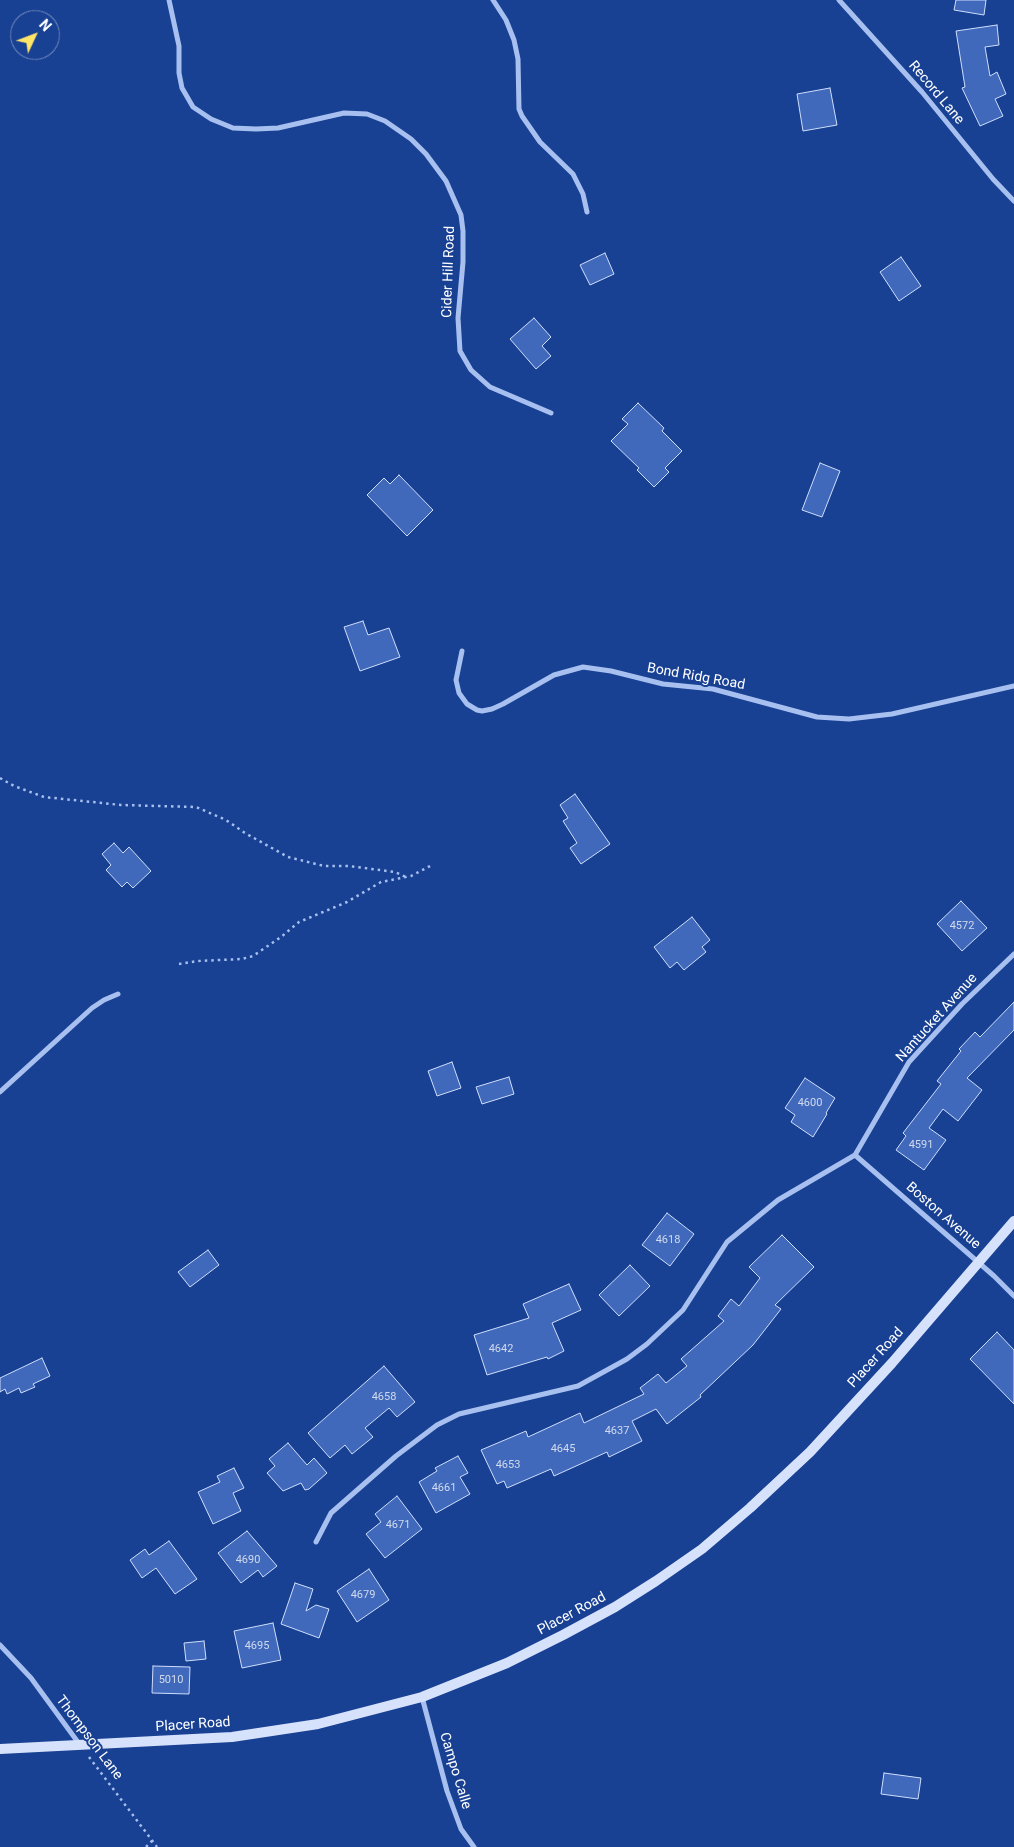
<!DOCTYPE html>
<html>
<head>
<meta charset="utf-8">
<style>
	body { margin:0 }
	#map { position:relative; width:1014px; height:1847px; overflow:hidden; background:#184093; font-family:Roboto,sans-serif }
	canvas { display:block }
	.north { position:absolute; left:10px; top:10px; width:50px; height:50px; box-sizing:border-box; background:#184093; border:1px solid #748cbe; border-radius:50%; rotate:47deg; font-size:14px; font-weight:700; line-height:20px; text-align:center; color:#fff }
	.north::after { content:''; display:block; margin:auto; width:18px; height:22px; background:#ffe567; clip-path:polygon(50% 0,100% 100%,50% 72%,0 100%) }
</style>
</head>
<body>
<div id="map">
<canvas width="1014" height="1847"></canvas>
<div class="north">N</div>
</div>
<script>
const ctx = document.querySelector('canvas').getContext('2d');
ctx.lineJoin = 'round';
function paint(path, color) { ctx.fillStyle = color; ctx.fill(path, 'evenodd'); }
const toPath = rows => new Path2D(rows.map(r => 'M' + r).join(''));
function strokePath(path, color, width, dash) { ctx.strokeStyle = color; ctx.lineWidth = width; ctx.lineCap = dash ? 'butt' : 'round'; ctx.setLineDash(dash || []); ctx.stroke(path); }
function label(font, color, halo, rows, align = 'center') {
  ctx.font = font + ' Roboto,sans-serif'; ctx.lineWidth = 4; ctx.setLineDash([]); ctx.textBaseline = 'middle'; ctx.strokeStyle = halo; ctx.fillStyle = color; for (const [text, x, y, turn = 0] of rows) {
    ctx.save(); ctx.translate(x, y); ctx.rotate((+turn || 0) * Math.PI / 180); ctx.textAlign = isNaN(turn) ? turn : align; if (halo) ctx.strokeText(text, 0, 0); ctx.fillText(text, 0, 0); ctx.restore();
  }
}
const building = toPath([
	[956,0,986,0,984,15,954,10,956,0],
	[997,25,999,45,985,47,990,76,997,72,1006,94,995,99,1003,116,980,126,962,88,965,87,956,31,997,25],
	[830,88,837,125,803,131,797,94,830,88],
	[605,253,614,274,590,285,580,265,605,253],
	[901,257,921,286,899,301,880,272,901,257],
	[534,318,551,337,542,346,551,356,536,369,510,339,534,318],
	[638,403,664,428,662,431,682,451,665,468,669,472,654,487,637,470,639,468,611,441,628,424,622,419,638,403],
	[820,463,840,471,822,517,802,510,820,463],
	[399,475,433,510,407,536,367,495,384,478,390,484,399,475],
	[363,621,368,635,389,628,400,657,360,671,344,627,363,621],
	[575,794,610,844,581,864,570,848,577,843,563,821,568,818,560,805,575,794],
	[114,843,123,853,129,847,151,871,133,888,127,882,122,887,106,870,111,865,102,854,114,843],
	[961,901,987,928,962,951,937,924,961,901],
	[692,917,710,940,702,947,706,952,684,970,677,962,670,968,654,947,692,917],
	[1014,1002,1014,1030,967,1078,982,1090,958,1121,943,1109,929,1128,946,1140,924,1170,896,1150,906,1136,903,1133,941,1084,937,1081,961,1051,959,1049,975,1032,980,1037,1014,1002],
	[452,1062,461,1088,437,1096,428,1071,452,1062],
	[509,1077,514,1094,482,1104,476,1087,509,1077],
	[805,1078,835,1098,826,1113,827,1114,813,1137,791,1122,795,1115,785,1108,805,1078],
	[667,1213,694,1234,670,1266,642,1245,667,1213],
	[782,1235,814,1267,775,1305,781,1309,753,1345,700,1395,701,1397,667,1424,656,1409,632,1421,642,1441,609,1457,607,1452,554,1476,551,1469,507,1488,504,1481,497,1484,481,1450,526,1431,528,1437,580,1413,584,1423,644,1394,640,1388,658,1374,666,1383,687,1366,681,1359,724,1321,718,1316,731,1299,739,1306,760,1278,749,1267,782,1235],
	[208,1250,219,1265,190,1287,178,1272,208,1250],
	[630,1265,650,1286,619,1316,599,1295,630,1265],
	[569,1284,581,1310,552,1323,564,1351,548,1359,547,1357,487,1375,474,1335,529,1318,523,1304,569,1284],
	[997,1332,1014,1350,1014,1404,970,1359,997,1332],
	[42,1358,50,1376,33,1384,35,1387,21,1393,19,1388,7,1394,5,1389,0,1392,0,1378,42,1358],
	[384,1366,415,1402,397,1417,389,1408,365,1428,373,1437,352,1454,345,1445,330,1458,308,1433,384,1366],
	[288,1443,307,1465,314,1458,327,1473,309,1489,305,1490,301,1483,283,1491,267,1473,275,1466,269,1459,288,1443],
	[458,1456,468,1473,460,1477,470,1494,436,1513,419,1482,437,1471,435,1468,458,1456],
	[234,1468,244,1488,233,1493,241,1511,213,1524,198,1492,220,1482,217,1476,234,1468],
	[397,1496,422,1529,385,1558,366,1534,381,1522,375,1514,397,1496],
	[247,1531,277,1566,263,1577,258,1570,241,1583,218,1553,247,1531],
	[169,1541,197,1579,175,1594,156,1568,142,1578,130,1560,145,1549,149,1555,169,1541],
	[369,1569,389,1600,357,1622,337,1591,369,1569],
	[295,1583,313,1589,306,1611,316,1605,329,1609,319,1638,281,1624,295,1583],
	[273,1623,281,1660,242,1668,234,1631,273,1623],
	[204,1641,206,1659,186,1661,184,1643,204,1641],
	[153,1666,190,1667,189,1694,152,1693,153,1666],
	[884,1773,921,1778,918,1799,881,1794,884,1773]
]);
const path = toPath([
	[0,778,14,786,44,797,121,805,196,807,226,820,245,833,288,857,324,866,349,866,395,872,406,877],
	[179,964,198,961,242,959,253,956,281,937,299,922,347,902,381,882,411,876,432,865],
	[89,1757,157,1847],
	[146,1847,152,1841]
]);
const minor = toPath([
	[169,0,179,46,179,73,182,88,193,107,211,119,233,128,256,129,278,128,344,113,367,114,385,121,411,139,426,154,446,181,461,215,463,231,463,262,458,318,460,351,471,370,490,387,551,413],
	[493,0,506,20,514,40,518,59,519,109,522,116,540,142,573,174,583,194,587,212],
	[839,0,922,92,993,179,1014,201],
	[462,651,456,680,459,693,467,704,477,710,482,711,492,709,503,704,554,675,583,667,611,671,663,684,713,689,817,717,849,719,892,714,1014,686],
	[0,1092,92,1008,104,1000,118,994],
	[855,1155,994,1276,1014,1296],
	[316,1542,331,1513,396,1456,437,1425,459,1414,578,1386,627,1359,647,1344,683,1310,727,1242,778,1200,855,1155,909,1062,962,1004,1014,954],
	[0,1645,31,1678,80,1745],
	[422,1697,447,1791,461,1829,474,1847]
]);
const secondary = toPath([
	[0,1749,232,1737,318,1724,422,1697,507,1663,563,1635,615,1607,656,1581,702,1549,750,1508,810,1452,892,1363,1014,1221]
]);
const numberNames = [
	["4572",962,926],
	["4600",810,1103],
	["4591",921,1145],
	["4618",668,1240],
	["4642",501,1349],
	["4658",384,1397],
	["4637",617,1431],
	["4645",563,1449],
	["4653",508,1465],
	["4661",444,1488],
	["4671",398,1525],
	["4690",248,1560],
	["4679",363,1595],
	["4695",257,1646],
	["5010",171,1680]
];
const streetNames = [
	["Record Lane",936,93,50],
	["Cider Hill Road",449,272,-88],
	["Bond Ridg Road",696,677,10],
	["Nantucket Avenue",937,1018,-48],
	["Boston Avenue",943,1216,41],
	["Placer Road",876,1358,-48],
	["Placer Road",572,1614,-28],
	["Placer Road",193,1725,-4],
	["Thompson Lane",89,1738,53],
	["Campo Calle",455,1771,73]
];
paint(building, '#4169bb');
strokePath(building, '#cfdefb', 1);
strokePath(path, '#a8c0f0', 2.5, [2.5, 4]);
strokePath(minor, '#a8c0f0', 5);
strokePath(secondary, '#d6e2fb', 10);
label('11px', '#d0daee', null, numberNames);
label('14px', '#fff', '#184093', streetNames);
</script>
</body>
</html>
